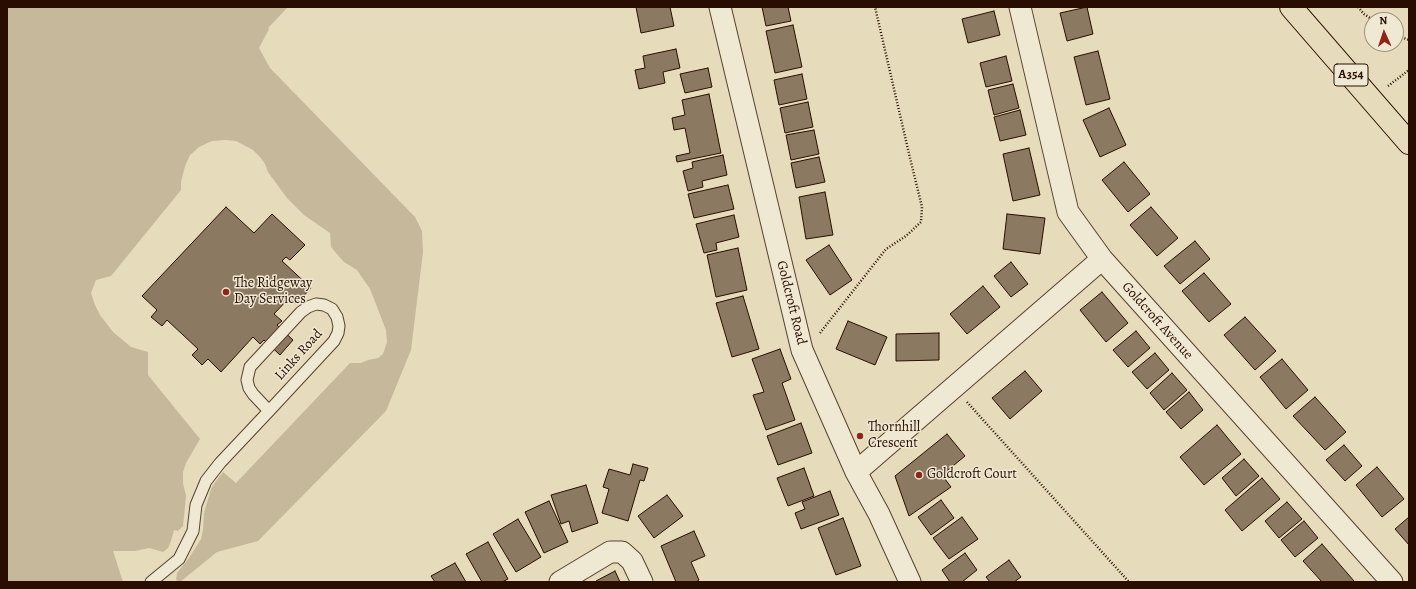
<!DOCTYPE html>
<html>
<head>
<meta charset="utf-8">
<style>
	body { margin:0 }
	#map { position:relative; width:1416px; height:589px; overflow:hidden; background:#e6dbbb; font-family:Alegreya,serif }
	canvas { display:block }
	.frame { position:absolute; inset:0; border:8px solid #290e00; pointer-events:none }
	.north { position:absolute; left:1364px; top:12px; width:40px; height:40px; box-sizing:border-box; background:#efe8d3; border:1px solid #a0917f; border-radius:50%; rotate:357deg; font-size:11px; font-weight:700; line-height:16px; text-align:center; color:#290e00 }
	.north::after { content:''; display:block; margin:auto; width:14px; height:18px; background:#8f2418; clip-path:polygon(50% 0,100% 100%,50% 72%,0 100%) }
</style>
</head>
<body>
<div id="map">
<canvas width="1416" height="589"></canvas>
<div class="frame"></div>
<div class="north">N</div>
</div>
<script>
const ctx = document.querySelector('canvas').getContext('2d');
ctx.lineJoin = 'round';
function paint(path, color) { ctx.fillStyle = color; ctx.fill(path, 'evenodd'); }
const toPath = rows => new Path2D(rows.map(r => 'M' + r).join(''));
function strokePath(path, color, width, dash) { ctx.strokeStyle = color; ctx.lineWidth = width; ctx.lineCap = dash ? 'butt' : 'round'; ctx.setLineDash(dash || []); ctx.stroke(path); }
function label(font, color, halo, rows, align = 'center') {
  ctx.font = font + ' Alegreya,serif'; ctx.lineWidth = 3; ctx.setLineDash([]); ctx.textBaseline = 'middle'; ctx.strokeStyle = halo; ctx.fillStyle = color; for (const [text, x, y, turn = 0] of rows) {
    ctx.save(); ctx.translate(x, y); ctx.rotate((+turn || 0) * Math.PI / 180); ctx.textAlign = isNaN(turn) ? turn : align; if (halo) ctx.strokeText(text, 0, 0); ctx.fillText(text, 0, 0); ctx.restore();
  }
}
const green = toPath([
	[7,7,288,7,269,27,268,31,259,48,270,68,415,217,422,231,423,252,411,350,386,411,258,541,217,552,180,582,176,580,177,573,189,558,201,539,203,530,204,513,211,489,216,481,223,472,236,483,350,363,361,363,368,360,378,358,383,354,387,342,386,330,370,289,357,270,344,262,336,253,331,247,330,233,304,215,287,198,268,172,265,164,260,157,253,150,236,141,226,140,212,141,199,147,190,155,185,166,181,182,181,190,111,276,96,280,91,293,95,305,100,315,113,332,131,347,148,352,148,375,200,439,186,463,183,472,183,483,186,496,183,526,178,531,174,530,171,541,168,548,163,552,149,548,135,551,113,551,123,582,7,582]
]);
const building = toPath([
	[636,7,670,7,674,26,641,33,636,7],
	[762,7,788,7,791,21,766,26,762,7],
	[1087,7,1093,34,1067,41,1060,13,1087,7],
	[994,11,1000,35,968,43,962,19,994,11],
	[793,25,802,67,775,73,766,31,793,25],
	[676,49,680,68,663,72,665,83,639,89,635,70,645,68,643,56,676,49],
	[1098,51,1110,99,1086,105,1074,57,1098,51],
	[1006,56,1012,81,986,87,980,63,1006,56],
	[708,68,712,87,685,93,680,74,708,68],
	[802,74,807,99,779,105,774,80,802,74],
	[1013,84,1019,108,994,115,988,90,1013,84],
	[709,94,721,153,677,162,676,156,690,153,685,128,674,130,672,118,685,115,682,100,709,94],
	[808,102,813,127,785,133,780,108,808,102],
	[1109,108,1126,145,1100,157,1083,120,1109,108],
	[1020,110,1026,135,1000,141,994,117,1020,110],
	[814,130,819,154,791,160,786,135,814,130],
	[1029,148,1040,195,1013,201,1003,154,1029,148],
	[723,155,727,175,702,181,703,187,688,191,683,171,693,168,692,162,723,155],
	[819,157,825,182,796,188,791,163,819,157],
	[1124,162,1150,194,1128,212,1102,180,1124,162],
	[728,185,734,209,694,218,688,194,728,185],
	[825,192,833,235,806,239,799,197,825,192],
	[226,207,254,233,272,214,305,245,290,260,286,257,282,261,311,288,296,304,289,298,274,314,282,321,277,325,293,340,280,355,264,340,260,344,253,337,221,372,208,359,202,365,192,355,198,349,167,320,162,326,151,317,157,310,142,296,226,207],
	[1151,207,1178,238,1157,256,1130,225,1151,207],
	[1007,214,1045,218,1040,254,1003,249,1007,214],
	[734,215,739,237,716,243,717,250,704,253,696,224,734,215],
	[1195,241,1210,259,1180,284,1164,266,1195,241],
	[829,245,852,280,830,295,806,260,829,245],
	[738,248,747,290,716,297,707,255,738,248],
	[1011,262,1028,284,1011,297,994,276,1011,262],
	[1204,273,1231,304,1209,322,1182,291,1204,273],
	[983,286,1000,307,967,334,950,314,983,286],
	[1102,292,1128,323,1106,342,1080,310,1102,292],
	[743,296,759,349,732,357,716,303,743,296],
	[1245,317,1276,351,1255,370,1224,335,1245,317],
	[848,321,887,337,875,365,836,349,848,321],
	[1136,331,1150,348,1128,367,1113,350,1136,331],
	[939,333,939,360,896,361,896,334,939,333],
	[780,349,791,379,782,383,795,420,766,430,753,395,764,392,752,359,780,349],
	[1155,353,1169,370,1147,389,1132,372,1155,353],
	[1282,359,1308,390,1286,409,1260,377,1282,359],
	[1025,371,1042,391,1010,419,992,398,1025,371],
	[1172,373,1187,390,1164,410,1150,393,1172,373],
	[1189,392,1203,410,1181,429,1166,412,1189,392],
	[1315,397,1346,432,1325,450,1293,416,1315,397],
	[801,423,812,453,778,465,767,436,801,423],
	[1217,425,1241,454,1204,485,1180,457,1217,425],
	[947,434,965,456,942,475,951,487,909,516,895,476,947,434],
	[1344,445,1362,466,1345,481,1326,460,1344,445],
	[1244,459,1259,476,1236,496,1222,478,1244,459],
	[633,464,648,468,644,481,640,480,628,521,602,513,609,489,603,487,609,469,630,475,633,464],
	[1377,467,1404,499,1382,517,1356,485,1377,467],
	[804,468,814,496,788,506,777,478,804,468],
	[1262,478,1280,499,1242,531,1225,510,1262,478],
	[586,485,598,523,572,532,569,521,561,524,551,495,586,485],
	[830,491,839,515,801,529,795,513,805,509,802,502,830,491],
	[667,495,683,516,654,538,638,516,667,495],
	[941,500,954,518,931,535,918,517,941,500],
	[549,501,568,542,544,553,525,512,549,501],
	[1287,502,1302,519,1279,538,1265,521,1287,502],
	[962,517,978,539,949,559,933,538,962,517],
	[1409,517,1409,545,1395,529,1409,517],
	[843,518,861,566,836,575,818,528,843,518],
	[518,519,541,557,516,572,493,534,518,519],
	[1304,521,1318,538,1295,557,1281,540,1304,521],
	[694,531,705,556,691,562,699,580,696,582,676,582,661,546,694,531],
	[488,542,508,579,502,582,482,582,466,554,488,542],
	[1322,544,1354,581,1353,582,1322,582,1303,561,1322,544],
	[965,553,977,570,962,582,950,582,942,570,965,553],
	[1009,560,1021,577,1014,582,990,582,986,577,1009,560],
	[455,563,466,582,435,582,431,576,455,563],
	[615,571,620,582,597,582,596,581,615,571]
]);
const path = toPath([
	[1358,7,1364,14,1373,20],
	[1396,35,1409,40],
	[1388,86,1409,70],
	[820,333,886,249,906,236,921,222,922,207,910,158,875,7],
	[967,402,1129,582]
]);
const service = toPath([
	[151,582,179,559,193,531,196,505,206,481,220,463,269,411,334,341,338,333,339,326,337,317,332,309,324,305,316,304,308,307,301,312,250,367,247,380,249,388,253,394,269,411]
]);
const minor = toPath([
	[720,7,802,350,856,472,879,514,910,582],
	[1020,7,1068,212,1102,259,1392,582],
	[856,472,1102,259],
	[560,582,610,552,622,552,632,561,642,582]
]);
const trunk = toPath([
	[1291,7,1409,143]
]);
const markers = [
	[226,292,4,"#8f2418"],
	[860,436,4,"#8f2418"],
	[919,475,4,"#8f2418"]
];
const shields = [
	[1351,75,34]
];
const shieldNames = [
	["A354",1351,75]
];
const poiNames = [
	["The Ridgeway",234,284],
	["Day Services",234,300],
	["Thornhill",868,428],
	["Crescent",868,444],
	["Goldcroft Court",927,475]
];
const streetNames = [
	["Goldcroft Road",791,303,76],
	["Goldcroft Avenue",1157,321,48],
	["Links Road",299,355,-48]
];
paint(green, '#c6b89b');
paint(building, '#8b7961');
strokePath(building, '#290e00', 1);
strokePath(service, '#58412f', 13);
strokePath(minor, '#58412f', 23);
strokePath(trunk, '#290e00', 24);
strokePath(path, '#290e00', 2.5, [1, 2]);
strokePath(service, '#efe8d3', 11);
strokePath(minor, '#efe8d3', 21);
strokePath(trunk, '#e6dbbb', 22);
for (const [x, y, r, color] of markers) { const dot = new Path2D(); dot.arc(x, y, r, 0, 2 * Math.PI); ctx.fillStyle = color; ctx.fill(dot); strokePath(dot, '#efe8d3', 1.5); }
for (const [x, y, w] of shields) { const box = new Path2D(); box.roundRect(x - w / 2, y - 11, w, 22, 3); ctx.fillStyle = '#efe8d3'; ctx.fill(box); strokePath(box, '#290e00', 1); }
label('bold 13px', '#290e00', null, shieldNames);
label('14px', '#290e00', '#efe8d3', poiNames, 'left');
label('14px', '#290e00', '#efe8d3', streetNames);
</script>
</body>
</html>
